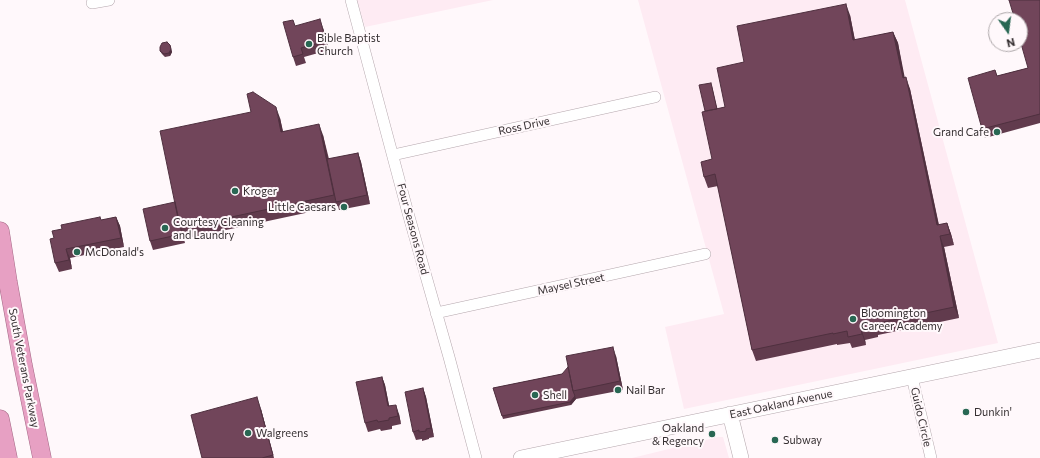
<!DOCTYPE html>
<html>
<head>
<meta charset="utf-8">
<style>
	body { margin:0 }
	#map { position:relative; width:1040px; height:458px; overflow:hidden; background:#fff8fb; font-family:Commissioner,sans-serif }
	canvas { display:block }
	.north { position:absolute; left:988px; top:12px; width:40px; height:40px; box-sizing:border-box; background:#fff8fb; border:1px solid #aea8aa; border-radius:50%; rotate:166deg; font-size:11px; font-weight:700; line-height:16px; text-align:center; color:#352f31 }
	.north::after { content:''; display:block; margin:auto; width:14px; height:18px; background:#286753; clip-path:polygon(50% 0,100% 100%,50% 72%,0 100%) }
</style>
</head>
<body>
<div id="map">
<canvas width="1040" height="458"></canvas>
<div class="north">N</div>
</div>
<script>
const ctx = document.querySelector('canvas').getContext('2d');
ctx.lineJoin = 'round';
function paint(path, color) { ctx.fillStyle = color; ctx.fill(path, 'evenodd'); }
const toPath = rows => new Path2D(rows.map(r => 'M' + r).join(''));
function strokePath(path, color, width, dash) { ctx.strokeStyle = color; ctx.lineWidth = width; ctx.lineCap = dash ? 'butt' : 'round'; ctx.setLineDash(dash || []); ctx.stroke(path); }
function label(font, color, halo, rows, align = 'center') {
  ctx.font = font + ' Commissioner,sans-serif'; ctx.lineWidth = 4; ctx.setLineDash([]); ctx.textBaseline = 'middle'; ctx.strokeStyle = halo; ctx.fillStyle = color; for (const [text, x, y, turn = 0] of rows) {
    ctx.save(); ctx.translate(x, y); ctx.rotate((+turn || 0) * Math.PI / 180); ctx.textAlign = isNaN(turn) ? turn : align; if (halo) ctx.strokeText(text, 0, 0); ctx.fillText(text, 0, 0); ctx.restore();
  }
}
const built = toPath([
	[357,0,493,0,365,27],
	[638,0,905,0,998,343,684,409,665,327,724,314],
	[718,437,723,437,729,458,632,458]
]);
const minor = toPath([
	[351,0,408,213,449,357,476,458],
	[92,3,109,0],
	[393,155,655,97],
	[436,313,705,254],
	[912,377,931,458]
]);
const secondary = toPath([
	[730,414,741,458],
	[521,458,1040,350]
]);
const trunk = toPath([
	[0,231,8,282,23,365,42,458],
	[0,419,8,458]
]);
const wall = toPath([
	[1040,0,1040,123,985,138,982,129,995,70,997,76,1028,68],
	[850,15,855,40,893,32,898,43,904,78,910,89,939,225,947,223,951,234,954,245,944,247,959,318,878,335,878,337,865,340,866,345,852,348,850,343,837,345,837,344,756,361,752,350,718,186,708,188,704,177,712,159,712,86,717,109,725,107,744,62],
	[296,26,323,28,329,50,304,57,306,63,296,66,293,57],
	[170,45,172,52,170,56,165,57,162,54,160,51],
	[280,118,283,131,323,135,329,159,358,153,361,162,370,204,339,210,338,206,184,239,185,243,153,250,150,241,175,202],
	[116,217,120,226,124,247,70,258,72,269,59,272,55,263,54,238,102,220],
	[616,356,623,390,576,399,571,405,503,419,493,388,562,374],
	[382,377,385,385,389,406,399,414,401,424,392,426,392,429,381,431,380,429,368,432,365,423],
	[423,388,426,397,434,437,429,438,429,439,422,441,422,439,416,440,413,432],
	[261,409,274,458,202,458]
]);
const shadedWall = toPath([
	[846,4,850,15,857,52,853,40],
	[320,19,323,28,329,50,326,41],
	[893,32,898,43,907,89,903,78],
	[170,45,172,52,170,56,169,53],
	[906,77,910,89,941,236,937,225],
	[276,107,280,118,285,143,281,132],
	[319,124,323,135,337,201,334,195],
	[358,153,361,162,370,204,367,195],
	[116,217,120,226,124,247,121,238],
	[947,223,951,234,954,245,950,234],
	[940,236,944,247,959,318,954,307],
	[66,249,70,258,72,269,69,260],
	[861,329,865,340,866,345,862,334],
	[613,347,616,356,623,390,620,381],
	[382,377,385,385,391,415,388,406],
	[423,388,426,397,434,437,431,428],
	[575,396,576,399,571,405,570,402],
	[257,397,261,409,274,458,273,455],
	[396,405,399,414,401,424,398,416]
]);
const building = toPath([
	[1009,0,1040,0,1040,114,982,129,968,78,995,70,997,76,1028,68,1020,40,1020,20,1015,20,1009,0],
	[846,4,853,40,893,32,903,78,906,77,937,225,947,223,950,234,940,236,954,307,874,324,874,326,861,329,862,334,848,337,847,331,833,334,833,333,752,350,715,174,704,177,701,162,712,159,702,112,725,107,717,68,744,62,737,26,846,4],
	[320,19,326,41,301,48,303,54,293,57,283,22,293,20,295,26,320,19],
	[167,42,170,45,171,49,169,53,164,54,160,51,160,47,162,43,167,42],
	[711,83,717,109,705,111,699,85,711,83],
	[253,92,276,107,281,132,319,124,334,195,180,228,160,131,251,112,247,94,253,92],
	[358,153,367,195,336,202,327,159,358,153],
	[175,202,182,234,150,241,143,209,175,202],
	[100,217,101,220,116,217,121,238,66,249,69,260,55,263,50,239,54,238,52,231,62,229,61,225,100,217],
	[613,347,620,381,573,391,566,356,613,347],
	[568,367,573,391,575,396,570,402,502,416,493,388,562,374,568,367],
	[382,377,388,406,396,405,398,416,389,418,389,420,378,422,377,420,365,423,356,382,382,377],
	[423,388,431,428,426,429,426,431,419,432,419,430,413,432,405,392,423,388],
	[257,397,273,455,262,458,202,458,191,415,257,397]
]);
const markers = [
	[309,44,4,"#286753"],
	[997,132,4,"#286753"],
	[235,191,4,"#286753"],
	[344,207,4,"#286753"],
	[165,228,4,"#286753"],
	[77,252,4,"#286753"],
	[853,319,4,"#286753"],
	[618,390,4,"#286753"],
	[535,395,4,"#286753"],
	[966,412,4,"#286753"],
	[248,433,4,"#286753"],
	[712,434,4,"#286753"],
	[775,440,4,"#286753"]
];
const poiNames = [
	["Bible Baptist",317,38],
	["Church",317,51],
	["Grand Cafe",989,132,"right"],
	["Kroger",243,191],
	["Little Caesars",336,207,"right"],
	["Courtesy Cleaning",173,222],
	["and Laundry",173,235],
	["McDonald's",85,252],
	["Bloomington",861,313],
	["Career Academy",861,326],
	["Nail Bar",626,390],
	["Shell",543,395],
	["Dunkin'",974,412],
	["Oakland",704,428,"right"],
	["& Regency",704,441,"right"],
	["Walgreens",256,433],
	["Subway",783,440]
];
const streetNames = [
	["Ross Drive",524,126,-12],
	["Four Seasons Road",413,229,75],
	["Maysel Street",571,284,-12],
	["South Veterans Parkway",24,368,79],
	["East Oakland Avenue",781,404,-12],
	["Guido Circle",921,417,77]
];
paint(built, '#feebf3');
strokePath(minor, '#b5a7ad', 12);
strokePath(secondary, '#b5a7ad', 16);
strokePath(trunk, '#a56986', 19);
strokePath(minor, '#fff', 11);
strokePath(secondary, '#fff', 15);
strokePath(trunk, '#e7a0c3', 18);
paint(wall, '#613b4d');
paint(shadedWall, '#4f303f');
paint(building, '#71455a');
strokePath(building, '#4f303f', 1);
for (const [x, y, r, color] of markers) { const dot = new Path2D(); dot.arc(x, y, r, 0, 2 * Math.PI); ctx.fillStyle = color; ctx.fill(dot); strokePath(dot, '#fff8fb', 1.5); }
label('11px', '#352f31', '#fff8fb', poiNames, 'left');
label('11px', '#352f31', '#fff8fb', streetNames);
</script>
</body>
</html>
